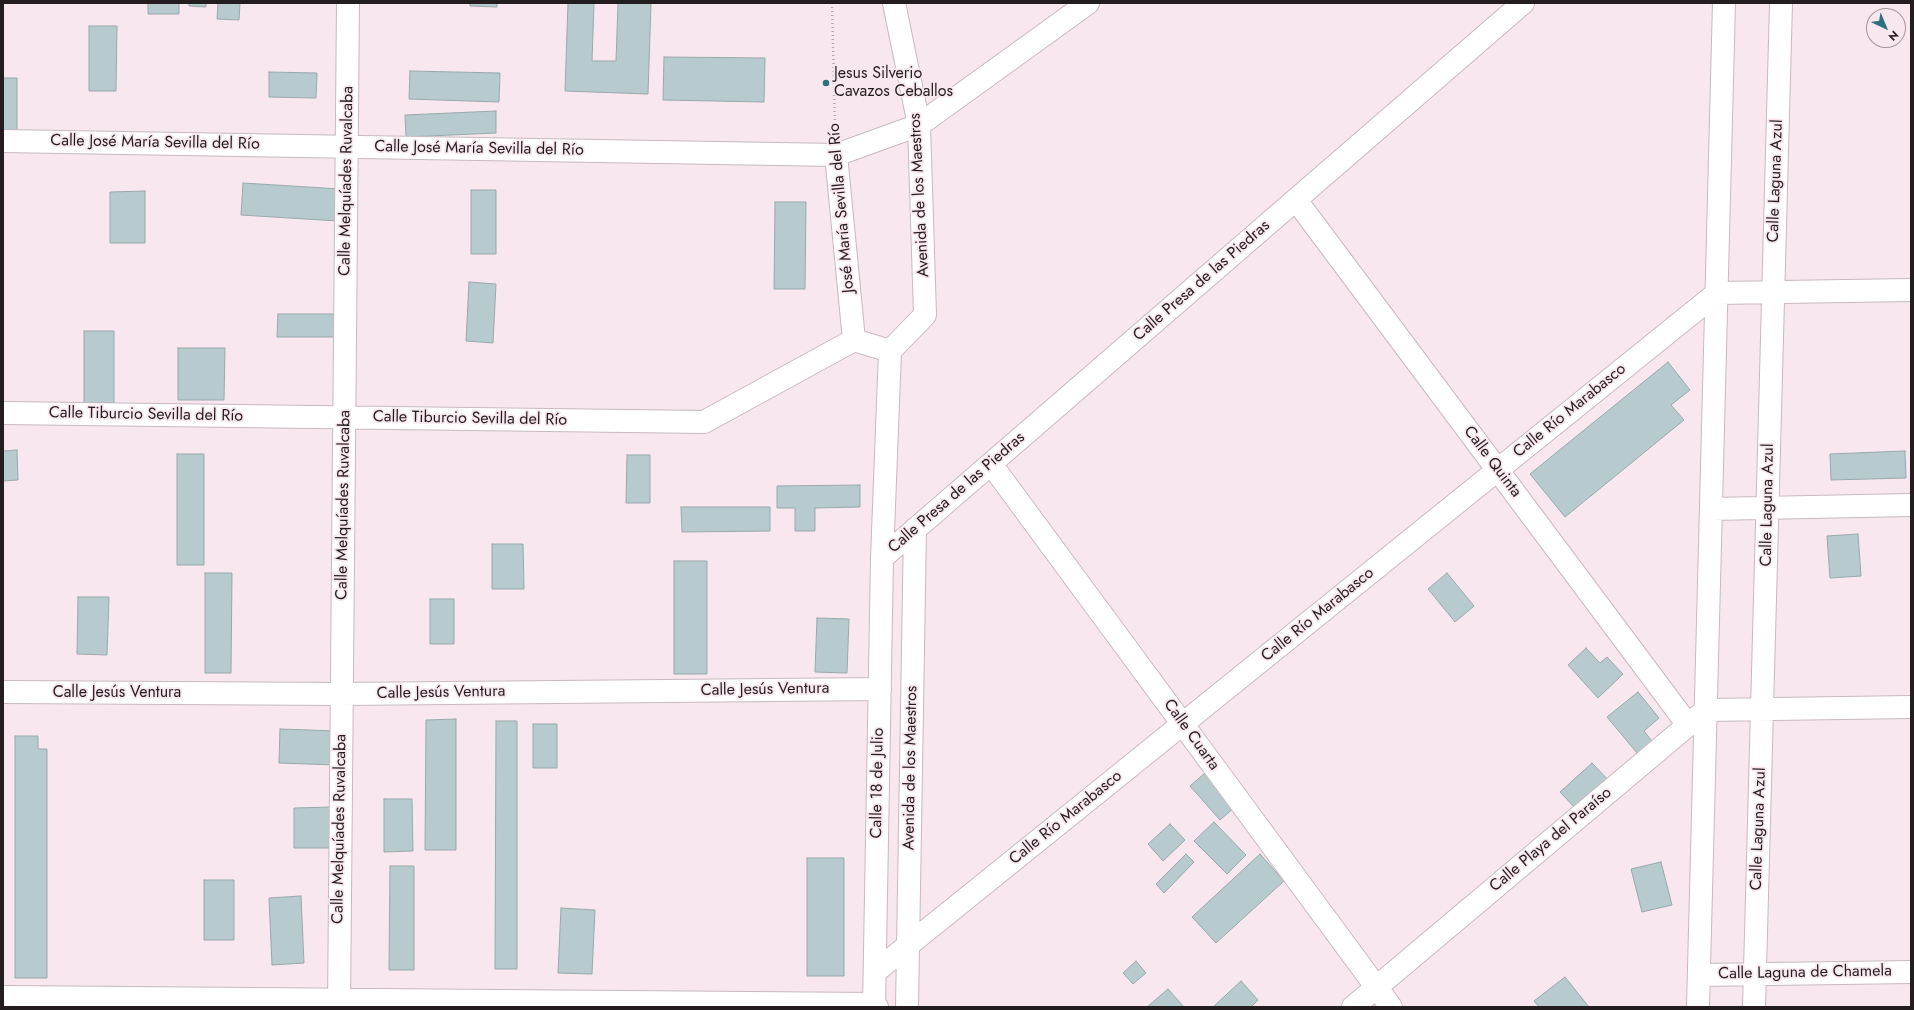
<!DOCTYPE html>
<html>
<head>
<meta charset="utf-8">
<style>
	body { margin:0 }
	#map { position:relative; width:1914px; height:1010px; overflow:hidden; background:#f8e7ee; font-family:Jost,sans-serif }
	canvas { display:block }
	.frame { position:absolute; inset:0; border:4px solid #231d1f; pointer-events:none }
	.north { position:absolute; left:1866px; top:8px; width:40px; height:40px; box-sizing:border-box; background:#f8e7ee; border:1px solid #a3969b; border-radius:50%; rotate:136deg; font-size:11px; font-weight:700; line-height:16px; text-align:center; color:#231d1f }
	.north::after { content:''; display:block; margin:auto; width:14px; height:18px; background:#2b727e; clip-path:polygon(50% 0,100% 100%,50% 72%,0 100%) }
</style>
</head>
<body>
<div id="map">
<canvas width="1914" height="1010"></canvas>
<div class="frame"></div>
<div class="north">N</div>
</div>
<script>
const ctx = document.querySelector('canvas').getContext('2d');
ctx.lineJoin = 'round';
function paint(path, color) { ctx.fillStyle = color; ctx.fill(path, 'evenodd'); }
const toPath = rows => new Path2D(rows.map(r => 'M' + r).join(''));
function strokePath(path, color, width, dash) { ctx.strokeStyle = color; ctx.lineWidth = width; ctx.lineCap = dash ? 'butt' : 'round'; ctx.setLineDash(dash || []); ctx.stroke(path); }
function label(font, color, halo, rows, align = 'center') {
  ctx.font = font + ' Jost,sans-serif'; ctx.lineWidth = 3.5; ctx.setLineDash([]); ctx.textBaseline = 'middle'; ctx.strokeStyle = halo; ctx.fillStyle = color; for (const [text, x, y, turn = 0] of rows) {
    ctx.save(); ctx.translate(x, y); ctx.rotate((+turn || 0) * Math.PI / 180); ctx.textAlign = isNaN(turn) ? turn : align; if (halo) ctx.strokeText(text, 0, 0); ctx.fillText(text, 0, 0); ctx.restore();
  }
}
const building = toPath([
	[148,3,179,3,179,14,148,14,148,3],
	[189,3,206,3,206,7,189,6,189,3],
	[218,3,240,3,239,20,217,19,218,3],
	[470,3,497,3,497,7,470,6,470,3],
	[568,3,594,3,592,61,616,61,618,3,651,3,648,94,565,91,568,3],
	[89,26,117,26,116,91,89,91,89,26],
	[664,57,765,58,764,102,663,100,664,57],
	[410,71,500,73,499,102,409,99,410,71],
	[269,72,317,73,316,98,269,97,269,72],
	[3,78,17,78,17,131,3,131,3,78],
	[496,111,496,133,406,137,405,115,496,111],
	[243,183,340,189,338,221,241,215,243,183],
	[471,190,496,190,496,254,471,254,471,190],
	[145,191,145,243,110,243,110,192,145,191],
	[775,202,806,202,805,289,774,289,775,202],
	[469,282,496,284,493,343,466,341,469,282],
	[278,314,340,314,340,337,277,337,278,314],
	[84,331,114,331,114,403,84,403,84,331],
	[178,348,225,348,224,400,178,400,178,348],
	[1668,362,1690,390,1671,405,1684,420,1565,517,1530,474,1668,362],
	[17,450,18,480,3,481,3,451,17,450],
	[1905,451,1906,478,1831,480,1830,454,1905,451],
	[177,454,204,454,204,565,177,565,177,454],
	[627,455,650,455,650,503,626,503,627,455],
	[860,485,860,507,815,508,815,531,795,531,795,508,777,508,777,486,860,485],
	[681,507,770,507,770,531,682,532,681,507],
	[1858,534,1861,576,1830,578,1827,536,1858,534],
	[492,544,523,544,524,589,492,589,492,544],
	[674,561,707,561,707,674,674,674,674,561],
	[205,573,232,573,231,673,205,673,205,573],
	[1447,573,1474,606,1455,622,1428,589,1447,573],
	[78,597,109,597,107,655,77,654,78,597],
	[430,599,454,599,454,644,430,644,430,599],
	[817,618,849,619,847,673,815,672,817,618],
	[1586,648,1600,663,1607,657,1623,674,1598,698,1568,665,1586,648],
	[1638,692,1659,718,1644,731,1652,741,1637,753,1607,717,1638,692],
	[456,719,456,850,425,850,426,720,456,719],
	[496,721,517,721,517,969,495,969,496,721],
	[533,724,557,724,557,768,533,768,533,724],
	[280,729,337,731,335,765,279,763,280,729],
	[15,736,38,736,38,749,47,749,47,978,15,978,15,736],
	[1592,763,1611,783,1579,812,1560,792,1592,763],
	[1205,773,1235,807,1220,820,1190,786,1205,773],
	[384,799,412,799,413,851,384,852,384,799],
	[334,807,334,848,294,848,294,808,334,807],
	[1214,822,1246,855,1227,874,1194,841,1214,822],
	[1170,824,1185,840,1163,861,1148,844,1170,824],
	[1186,854,1194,862,1164,893,1156,884,1186,854],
	[1260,854,1284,881,1216,943,1192,917,1260,854],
	[807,858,844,858,844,976,807,976,807,858],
	[1661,862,1672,905,1642,912,1631,869,1661,862],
	[390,866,414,866,414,970,389,970,390,866],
	[204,880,234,880,234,940,204,940,204,880],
	[301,896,304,963,272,965,269,898,301,896],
	[561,908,595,910,592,974,558,973,561,908],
	[1136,961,1146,973,1133,984,1123,973,1136,961],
	[1565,977,1589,1007,1539,1007,1534,1001,1565,977],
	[1241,981,1258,1000,1251,1007,1213,1007,1241,981],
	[1168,989,1184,1007,1147,1007,1168,989]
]);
const path = toPath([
	[832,3,835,126]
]);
const minor = toPath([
	[3,141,836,155,919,125,1088,3],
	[836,155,854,340],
	[1296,200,1688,725],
	[890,351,925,315,919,125,894,3],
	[3,413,704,422,854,340,890,351],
	[991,464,1391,1007],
	[1711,509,1911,505],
	[882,558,1523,3],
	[3,692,342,694,880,689],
	[875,972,1717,293,1911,290],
	[1699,975,1911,972],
	[3,997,874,1004,877,1007],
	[339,1007,348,3],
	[874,1007,882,558,890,351],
	[907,1007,915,529],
	[1353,1007,1706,710,1911,707],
	[1698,1007,1724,3],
	[1754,1007,1781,3]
]);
const markers = [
	[826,83,4,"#2b727e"]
];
const poiNames = [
	["Jesus Silverio",834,74],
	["Cavazos Ceballos",834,92]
];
const streetNames = [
	["Calle José María Sevilla del Río",155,143,1],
	["Calle José María Sevilla del Río",479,149,1],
	["Calle Melquíades Ruvalcaba",347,181,-89],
	["Calle Laguna Azul",1776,181,-88],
	["Avenida de los Maestros",920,195,-93],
	["José María Sevilla del Río",842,208,-95],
	["Calle Presa de las Piedras",1202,281,-41],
	["Calle Río Marabasco",1570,411,-39],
	["Calle Tiburcio Sevilla del Río",146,415,1],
	["Calle Tiburcio Sevilla del Río",470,419,1],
	["Calle Quinta",1492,462,53],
	["Calle Presa de las Piedras",957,493,-41],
	["Calle Melquíades Ruvalcaba",344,505,-89],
	["Calle Laguna Azul",1768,505,-89],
	["Calle Río Marabasco",1318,615,-39],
	["Calle Jesús Ventura",765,690,-1],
	["Calle Jesús Ventura",117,693],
	["Calle Jesús Ventura",441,693,-1],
	["Calle Cuarta",1191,735,54],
	["Avenida de los Maestros",911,768,-89],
	["Calle 18 de Julio",878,783,-89],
	["Calle Río Marabasco",1066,818,-39],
	["Calle Melquíades Ruvalcaba",340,829,-89],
	["Calle Laguna Azul",1759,829,-88],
	["Calle Playa del Paraíso",1551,840,-40],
	["Calle Laguna de Chamela",1805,973,-1]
];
paint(building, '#b7cacd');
strokePath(building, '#97a9ac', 1);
strokePath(minor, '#c9b9bf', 24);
strokePath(path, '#b4a6ab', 2.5, [1, 3]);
strokePath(minor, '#fff', 22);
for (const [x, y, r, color] of markers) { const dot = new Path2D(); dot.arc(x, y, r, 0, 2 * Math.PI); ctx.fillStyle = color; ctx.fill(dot); strokePath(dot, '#f8e7ee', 1.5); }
label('16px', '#231d1f', '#f8e7ee', poiNames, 'left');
label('16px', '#231d1f', '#f8e7ee', streetNames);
</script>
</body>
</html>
